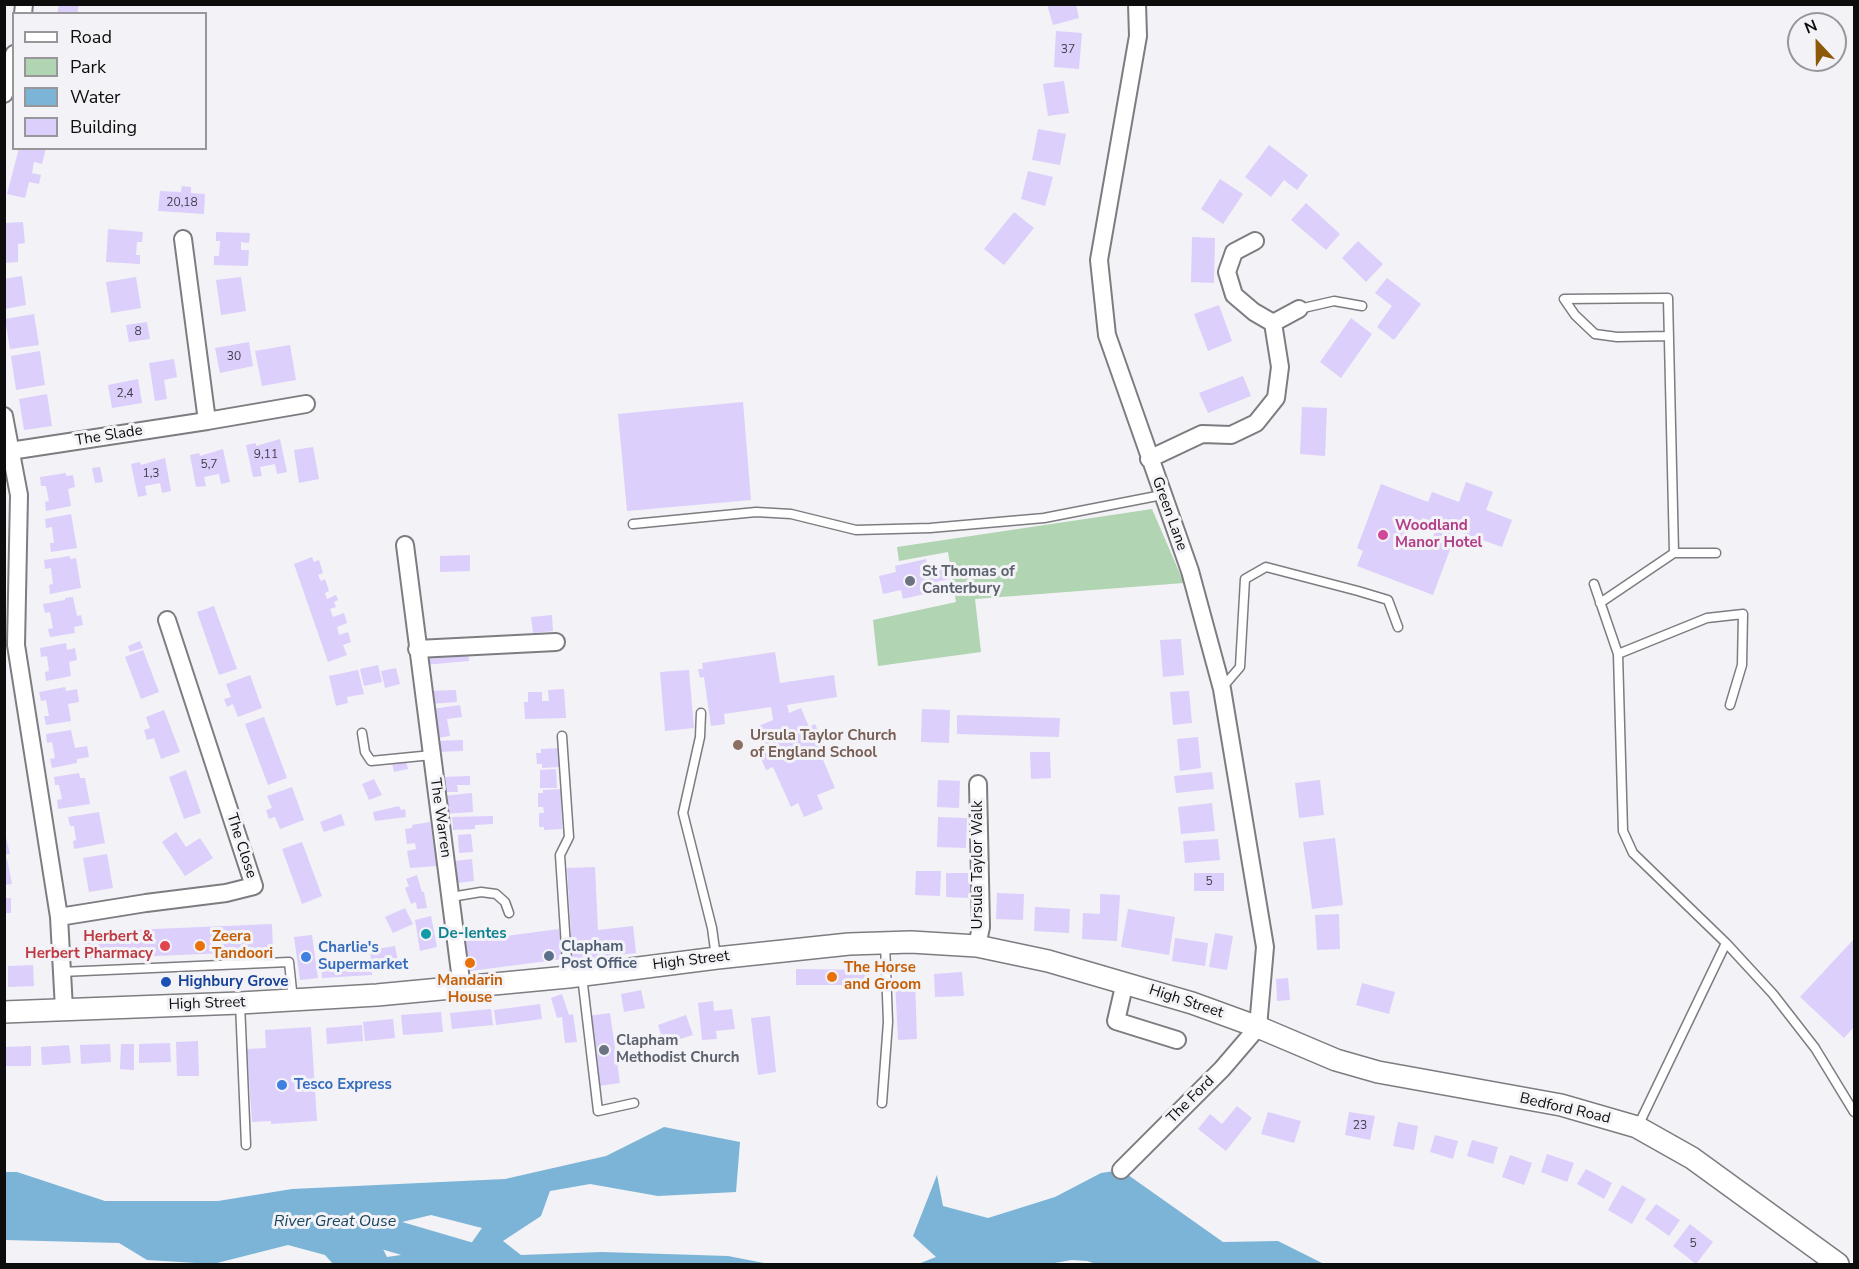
<!DOCTYPE html>
<html>
<head>
<meta charset="utf-8">
<style>
	body { margin:0 }
	#map { position:relative; width:1859px; height:1269px; overflow:hidden; background:#f3f2f6; font-family:"Nunito Sans",sans-serif }
	canvas { display:block }
	.frame { position:absolute; inset:0; border:6px solid #0d0d0e; pointer-events:none }
	.legend { position:absolute; left:12px; top:12px; width:195px; height:138px; box-sizing:border-box; background:#f3f2f6; border:2px solid #979699; margin:0; padding:8px 10px; list-style:none; font-size:18px; color:#0d0d0e }
	.legend li { display:flex; align-items:center; gap:12px; height:30px }
	.legend b { width:30px; border:2px solid #979699 }
	.north { position:absolute; left:1787px; top:12px; width:60px; height:60px; box-sizing:border-box; background:#f3f2f6; border:2px solid #979699; border-radius:50%; rotate:338deg; font-size:16px; font-weight:700; line-height:24px; text-align:center; color:#0d0d0e }
	.north::after { content:''; display:block; margin:auto; width:21px; height:27px; background:#8d5909; clip-path:polygon(50% 0,100% 100%,50% 72%,0 100%) }
</style>
</head>
<body>
<div id="map">
<canvas width="1859" height="1269"></canvas>
<div class="frame"></div>
<ul class="legend">
<li><b style="height:8px;background:#fff"></b>Road</li>
<li><b style="height:16px;background:#b1d4b2"></b>Park</li>
<li><b style="height:16px;background:#7cb4d7"></b>Water</li>
<li><b style="height:16px;background:#dccffb"></b>Building</li>
</ul>
<div class="north">N</div>
</div>
<script>
const ctx = document.querySelector('canvas').getContext('2d');
ctx.lineJoin = 'round';
function paint(path, color) { ctx.fillStyle = color; ctx.fill(path, 'evenodd'); }
const toPath = rows => new Path2D(rows.map(r => 'M' + r).join(''));
function strokePath(path, color, width, dash) { ctx.strokeStyle = color; ctx.lineWidth = width; ctx.lineCap = dash ? 'butt' : 'round'; ctx.setLineDash(dash || []); ctx.stroke(path); }
function label(font, color, halo, rows, align = 'center') {
  ctx.font = font + ' "Nunito Sans",sans-serif'; ctx.lineWidth = 6; ctx.setLineDash([]); ctx.textBaseline = 'middle'; ctx.strokeStyle = halo; ctx.fillStyle = color; for (const [text, x, y, turn = 0] of rows) {
    ctx.save(); ctx.translate(x, y); ctx.rotate((+turn || 0) * Math.PI / 180); ctx.textAlign = isNaN(turn) ? turn : align; if (halo) ctx.strokeText(text, 0, 0); ctx.fillText(text, 0, 0); ctx.restore();
  }
}
const green = toPath([
	[1152,509,1184,583,975,599,981,652,878,666,873,620,956,602,948,552,899,561,897,547]
]);
const water = toPath([
	[664,1127,740,1142,736,1192,658,1196,590,1184,550,1191,541,1216,503,1241,521,1255,602,1252,728,1256,769,1264,333,1264,325,1255,288,1245,213,1264,147,1260,119,1243,5,1240,5,1172,17,1172,105,1201,218,1201,292,1189,505,1179,606,1156],
	[431,1215,482,1228,470,1245,387,1257,373,1229],
	[1121,1170,1223,1242,1278,1241,1324,1264,1096,1264,1087,1261,1072,1260,1049,1264,918,1264,936,1257,913,1236,937,1175,943,1206,988,1218,1055,1197,1101,1173]
]);
const river = toPath([
	[332,1218,489,1264]
]);
const building = toPath([
	[59,4,79,4,77,14,57,14],
	[1047,4,1076,4,1079,18,1053,25],
	[1056,31,1082,33,1079,69,1054,67],
	[1064,81,1069,113,1048,116,1043,84],
	[1038,129,1066,134,1060,165,1032,160],
	[1269,145,1308,175,1297,190,1284,180,1271,197,1245,177],
	[19,148,46,148,42,164,34,162,32,173,41,175,39,184,29,182,25,198,7,194],
	[1028,171,1053,177,1045,206,1021,199],
	[1220,179,1243,194,1223,224,1201,209],
	[182,186,191,187,191,193,205,194,204,214,158,211,160,191,181,192],
	[1306,203,1340,234,1326,250,1291,220],
	[1014,212,1034,228,1004,265,984,249],
	[23,222,25,243,18,244,18,262,4,263,4,223],
	[108,229,143,232,142,242,137,242,136,255,140,255,140,264,106,262],
	[216,232,250,233,249,243,241,242,241,250,249,250,248,266,214,265,214,256,219,256,220,241,216,241],
	[1192,237,1215,238,1214,283,1191,282],
	[1358,241,1383,264,1366,282,1342,258],
	[22,276,26,305,5,309,4,279],
	[136,277,141,308,111,313,106,282],
	[241,277,246,311,221,315,216,280],
	[1387,278,1421,304,1394,340,1377,327,1392,306,1375,293],
	[1219,305,1232,341,1208,351,1194,314],
	[34,314,39,345,10,349,5,319],
	[1351,318,1372,334,1341,378,1320,362],
	[147,322,150,339,129,342,126,325],
	[249,342,253,366,220,373,215,348],
	[290,345,296,380,262,386,255,351],
	[40,351,45,385,16,390,11,356],
	[174,359,177,377,164,380,167,399,155,401,149,363],
	[1243,376,1251,396,1208,413,1199,393],
	[138,379,142,403,112,408,108,385],
	[47,394,52,426,24,430,19,399],
	[743,402,751,500,627,511,618,414],
	[1302,407,1327,408,1325,456,1300,454],
	[280,439,287,472,277,474,275,464,260,467,262,476,253,477,246,445,256,443,256,446],
	[313,447,319,479,299,483,294,450],
	[223,449,230,482,221,484,219,474,204,477,206,486,196,487,190,455,199,453,200,456],
	[165,458,171,491,162,493,160,483,145,486,147,495,138,497,131,464,140,462,141,465],
	[100,467,103,482,95,483,92,468],
	[66,473,66,476,73,475,75,487,68,489,71,506,46,511,45,502,49,501,46,486,41,486,40,477],
	[1466,482,1493,492,1486,510,1512,520,1502,547,1457,531,1433,595,1357,566,1363,551,1357,548,1381,484,1428,502,1432,492,1459,502],
	[1423,518,1438,524,1428,550,1402,540,1409,520,1420,524],
	[71,514,77,548,51,552,50,543,54,543,52,527,46,528,45,519],
	[470,555,470,571,440,572,440,556],
	[70,556,70,559,76,558,81,588,50,594,49,585,53,584,51,568,45,569,44,560],
	[312,557,314,562,319,560,323,573,318,575,321,581,325,579,329,591,325,593,327,599,336,595,338,600,334,602,336,607,330,609,333,617,344,613,347,623,337,627,339,635,348,632,351,642,343,645,347,655,328,662,294,564],
	[926,559,928,569,947,564,950,579,931,583,933,592,903,599,901,590,883,594,879,576,896,572,895,566],
	[73,597,77,616,81,615,83,625,74,627,75,633,50,637,48,629,53,628,50,612,45,613,43,604,65,600,65,598],
	[214,606,237,669,219,675,197,612],
	[552,615,553,631,533,633,531,617],
	[1181,639,1184,675,1163,677,1160,640],
	[140,641,143,648,130,652,128,646],
	[66,643,67,650,75,648,77,660,69,662,71,676,46,681,45,672,49,671,47,656,41,657,40,648],
	[143,650,159,692,141,699,125,657],
	[468,650,469,661,424,665,423,654],
	[775,652,780,683,834,675,837,697,787,705,789,713,801,708,809,727,815,724,825,745,818,748,835,788,817,795,823,809,804,817,798,803,791,807,773,767,766,770,757,749,764,746,756,727,773,720,771,707,724,714,725,724,711,726,704,677,700,678,698,669,703,669,702,663],
	[378,665,382,682,364,686,360,669],
	[396,668,400,684,385,688,381,671],
	[358,670,364,694,347,697,348,703,336,706,329,676],
	[689,670,694,728,665,731,660,672],
	[250,675,262,708,238,717,233,704,227,707,224,699,231,697,226,684],
	[65,687,66,691,77,689,79,702,68,704,71,721,46,725,44,716,49,716,46,700,41,701,39,692],
	[564,689,566,718,525,719,524,702,528,702,528,692,542,692,542,701,549,701,548,690],
	[456,690,457,702,430,704,429,691],
	[1189,691,1192,723,1173,725,1170,692],
	[460,705,462,717,447,719,450,736,437,738,432,709],
	[922,709,950,710,949,743,921,742],
	[164,710,180,752,161,759,154,738,147,740,144,730,150,728,146,717],
	[957,715,1060,718,1059,737,957,734],
	[264,717,287,778,268,785,245,724],
	[71,730,75,748,87,746,89,757,77,759,77,763,52,768,50,759,55,758,52,742,47,743,46,734],
	[1198,737,1201,768,1180,771,1177,739],
	[463,740,463,751,436,752,435,741],
	[560,748,560,767,542,768,542,764,537,764,536,753,541,753,541,749],
	[1030,752,1050,752,1051,778,1031,779],
	[406,760,408,769,394,772,392,763],
	[556,769,557,788,540,788,540,770],
	[186,770,201,813,184,819,169,777],
	[1212,772,1214,789,1176,793,1174,776],
	[79,773,80,778,85,778,90,804,58,809,57,800,62,799,59,785,55,785,54,777],
	[470,776,470,785,457,785,458,792,444,792,443,777],
	[374,779,382,795,369,800,362,784],
	[938,780,960,781,959,808,937,807],
	[1320,780,1324,815,1299,818,1295,783],
	[292,787,304,820,280,829,275,817,269,819,266,810,272,808,267,796],
	[561,789,562,829,544,830,544,827,539,827,539,813,544,813,543,807,538,807,538,793,543,793,543,790],
	[472,793,473,812,444,814,443,796],
	[1212,803,1215,831,1181,834,1178,807],
	[399,806,401,810,405,809,406,817,375,821,373,812],
	[99,812,105,843,74,849,73,841,76,840,74,826,70,826,68,817],
	[341,814,345,825,324,832,320,822],
	[493,816,493,824,475,825,475,829,453,830,452,817],
	[938,817,967,818,966,848,937,847],
	[430,822,437,866,410,868,407,851,416,849,415,843,407,844,405,829,412,828,412,825],
	[4,829,10,854,4,855],
	[176,832,186,847,200,838,213,858,185,876,162,842],
	[471,834,473,852,459,853,458,835],
	[1335,838,1343,905,1312,909,1303,842],
	[1218,839,1220,860,1185,863,1183,841],
	[302,842,322,896,302,904,282,849],
	[107,854,113,888,89,892,83,858],
	[4,859,7,859,12,884,4,885],
	[472,859,474,881,457,883,455,861],
	[595,867,598,930,633,926,636,953,572,961,569,933,571,933,567,868],
	[916,871,941,871,940,896,915,895],
	[946,873,971,873,970,898,946,897],
	[1194,873,1224,873,1224,891,1194,891],
	[417,875,422,892,424,892,427,908,417,909,416,902,411,904,405,888,409,886,406,879],
	[997,893,1024,894,1023,920,996,919],
	[1100,894,1120,895,1117,941,1082,939,1083,913,1100,914],
	[4,898,11,898,11,913,4,913],
	[1035,907,1070,909,1069,933,1034,931],
	[405,908,413,924,393,933,385,917],
	[1128,909,1175,917,1169,955,1121,947],
	[1339,914,1340,949,1317,950,1315,915],
	[431,916,437,947,420,951,415,920],
	[272,924,273,951,85,959,83,932],
	[559,929,563,959,463,972,460,942],
	[1215,933,1233,936,1227,970,1209,967],
	[312,935,318,978,300,980,294,937],
	[1175,938,1208,943,1205,966,1172,961],
	[1854,939,1854,1027,1844,1038,1800,997],
	[395,946,399,966,374,971,372,961,372,975,322,978,321,963,371,960,370,950],
	[33,965,34,986,8,987,8,966],
	[796,969,869,970,869,985,796,985],
	[962,972,964,996,935,997,934,974],
	[1288,978,1290,1000,1277,1001,1276,979],
	[915,979,917,1039,898,1040,895,980],
	[1362,983,1395,992,1389,1014,1356,1005],
	[641,990,645,1008,624,1012,621,994],
	[562,994,569,1015,573,1014,577,1042,565,1043,562,1017,557,1018,551,998],
	[713,1001,714,1011,732,1009,735,1029,716,1031,717,1039,702,1040,698,1003],
	[540,1004,542,1019,496,1025,494,1010],
	[491,1009,493,1025,452,1029,450,1013],
	[441,1012,443,1032,403,1035,401,1015],
	[610,1013,620,1083,599,1086,588,1016],
	[686,1015,693,1035,664,1044,658,1025],
	[770,1016,776,1072,758,1075,751,1018],
	[393,1019,395,1038,365,1041,363,1022],
	[362,1025,363,1041,327,1044,326,1028],
	[311,1027,317,1121,271,1124,271,1121,252,1122,247,1049,266,1048,265,1030],
	[198,1041,199,1076,177,1076,176,1042],
	[170,1043,171,1062,139,1063,139,1044],
	[110,1044,111,1062,81,1064,80,1045],
	[121,1044,134,1044,134,1070,120,1069],
	[69,1045,71,1063,42,1065,41,1047],
	[31,1046,31,1066,4,1066,4,1047],
	[1237,1106,1252,1118,1226,1151,1198,1129,1210,1114,1222,1124],
	[1268,1112,1301,1121,1294,1143,1261,1134],
	[1349,1112,1375,1116,1370,1140,1345,1135],
	[1398,1122,1418,1126,1414,1150,1393,1146],
	[1435,1135,1458,1141,1453,1159,1430,1152],
	[1472,1140,1498,1147,1493,1164,1467,1156],
	[1547,1154,1574,1163,1567,1182,1541,1172],
	[1510,1155,1532,1163,1524,1185,1502,1177],
	[1586,1169,1612,1183,1604,1199,1577,1184],
	[1622,1185,1646,1199,1632,1224,1608,1210],
	[1656,1204,1680,1220,1669,1236,1645,1219],
	[1690,1224,1713,1242,1696,1264,1673,1246]
]);
const service = toPath([
	[1299,309,1334,301,1362,306],
	[1669,336,1617,337,1595,334,1575,315,1564,299,1668,298,1674,553],
	[633,524,756,512,791,514,856,530,930,528,1044,518,1162,495],
	[1594,584,1618,654,1623,831,1633,853,1726,943,1638,1126],
	[1600,603,1674,553,1716,553],
	[1618,654,1707,618,1743,614,1742,665,1730,705],
	[1222,688,1240,667,1245,579,1266,567,1358,591,1388,600,1398,627],
	[701,713,700,737,683,813,712,928,716,957],
	[362,733,365,752,371,761,432,755],
	[562,736,569,837,560,855,568,977],
	[451,897,481,892,496,894,505,902,509,913],
	[1726,943,1773,994,1815,1048,1854,1112],
	[61,972,289,962,293,1000],
	[582,976,598,1111,634,1103],
	[240,1003,246,1145],
	[882,1103,888,1022,885,943]
]);
const minor = toPath([
	[23,14,24,4],
	[4,94,14,54],
	[183,239,207,421,306,404],
	[1255,241,1234,252,1227,272,1234,295,1254,312,1273,323],
	[1273,323,1299,309],
	[4,416,19,495,16,645,59,917,64,1009],
	[10,451,207,421],
	[1149,459,1202,434,1231,435,1256,423,1276,398,1280,367,1273,323],
	[405,545,462,988],
	[417,649,556,642],
	[59,917,146,903,226,893,254,886,167,620],
	[977,946,981,927,978,784],
	[1125,982,1116,1021,1177,1040],
	[1121,1170,1222,1069,1258,1027,1265,947,1222,689,1190,571,1107,335,1099,260,1138,36,1137,4]
]);
const tertiary = toPath([
	[4,1012,240,1003,377,995,568,977,717,958,849,944,911,942,977,946,1048,961,1192,1003,1258,1027,1336,1060,1378,1072,1561,1105,1637,1127,1692,1158,1838,1264]
]);
const markers = [
	[1383,535,6,"#d1479c"],
	[910,581,6,"#6b7280"],
	[738,745,6,"#8d6e63"],
	[426,934,6,"#0f9aa8"],
	[165,946,6,"#e0444e"],
	[200,946,6,"#e8710a"],
	[549,956,6,"#5c6f8a"],
	[306,957,6,"#3f7fe0"],
	[470,963,6,"#e8710a"],
	[832,977,6,"#e8710a"],
	[166,982,6,"#1a4fb4"],
	[604,1050,6,"#6b7280"],
	[282,1085,6,"#3f7fe0"]
];
const numberNames = [
	["37",1068,50],
	["20,18",182,203],
	["8",138,332],
	["30",234,357],
	["2,4",125,394],
	["9,11",266,455],
	["5,7",209,465],
	["1,3",151,474],
	["5",1209,882],
	["23",1360,1126],
	["5",1693,1244]
];
const streetNames = [
	["The Slade",109,436,-9],
	["Green Lane",1169,514,70],
	["The Warren",440,818,82],
	["The Close",241,846,72],
	["Ursula Taylor Walk",978,865,-90],
	["High Street",691,961,-7],
	["High Street",1186,1002,18],
	["High Street",207,1004,-2],
	["The Ford",1191,1100,-45],
	["Bedford Road",1565,1109,13]
];
const hotelNames = [
	["Woodland",1395,526],
	["Manor Hotel",1395,543]
];
const worshipNames = [
	["St Thomas of",922,572],
	["Canterbury",922,589],
	["Clapham",616,1041],
	["Methodist Church",616,1058]
];
const educationNames = [
	["Ursula Taylor Church",750,736],
	["of England School",750,753]
];
const cultureNames = [
	["De-Ientes",438,934]
];
const healthNames = [
	["Herbert &",153,937],
	["Herbert Pharmacy",153,954]
];
const foodNames = [
	["Zeera",212,937],
	["Tandoori",212,954],
	["The Horse",844,968],
	["and Groom",844,985],
	["Mandarin",470,981,"center"],
	["House",470,998,"center"]
];
const serviceNames = [
	["Clapham",561,947],
	["Post Office",561,964]
];
const shopNames = [
	["Charlie's",318,948],
	["Supermarket",318,965],
	["Tesco Express",294,1085]
];
const transitNames = [
	["Highbury Grove",178,982]
];
const waterNames = [
	["River Great Ouse",335,1222]
];
paint(green, '#b1d4b2');
paint(water, '#7cb4d7');
strokePath(river, '#7cb4d7', 32);
paint(building, '#dccffb');
strokePath(service, '#7d7c80', 11);
strokePath(minor, '#7d7c80', 20);
strokePath(tertiary, '#7d7c80', 24);
strokePath(service, '#fff', 8);
strokePath(minor, '#fff', 16);
strokePath(tertiary, '#fff', 21);
for (const [x, y, r, color] of markers) { const dot = new Path2D(); dot.arc(x, y, r, 0, 2 * Math.PI); ctx.fillStyle = color; ctx.fill(dot); strokePath(dot, '#f3f2f6', 2); }
label('12px', '#413e49', null, numberNames);
label('15px', '#0d0d0e', '#f3f2f6', streetNames);
label('bold 15px', '#b23c85', '#f3f2f6', hotelNames, 'left');
label('bold 15px', '#5b616d', '#f3f2f6', worshipNames, 'left');
label('bold 15px', '#785e54', '#f3f2f6', educationNames, 'left');
label('bold 15px', '#0d838f', '#f3f2f6', cultureNames, 'left');
label('bold 15px', '#be3a42', '#f3f2f6', healthNames, 'right');
label('bold 15px', '#c56008', '#f3f2f6', foodNames, 'left');
label('bold 15px', '#4e5e75', '#f3f2f6', serviceNames, 'left');
label('bold 15px', '#366cbe', '#f3f2f6', shopNames, 'left');
label('bold 15px', '#164399', '#f3f2f6', transitNames, 'left');
label('italic 16px', '#19465f', '#f3f2f6', waterNames);
</script>
</body>
</html>
